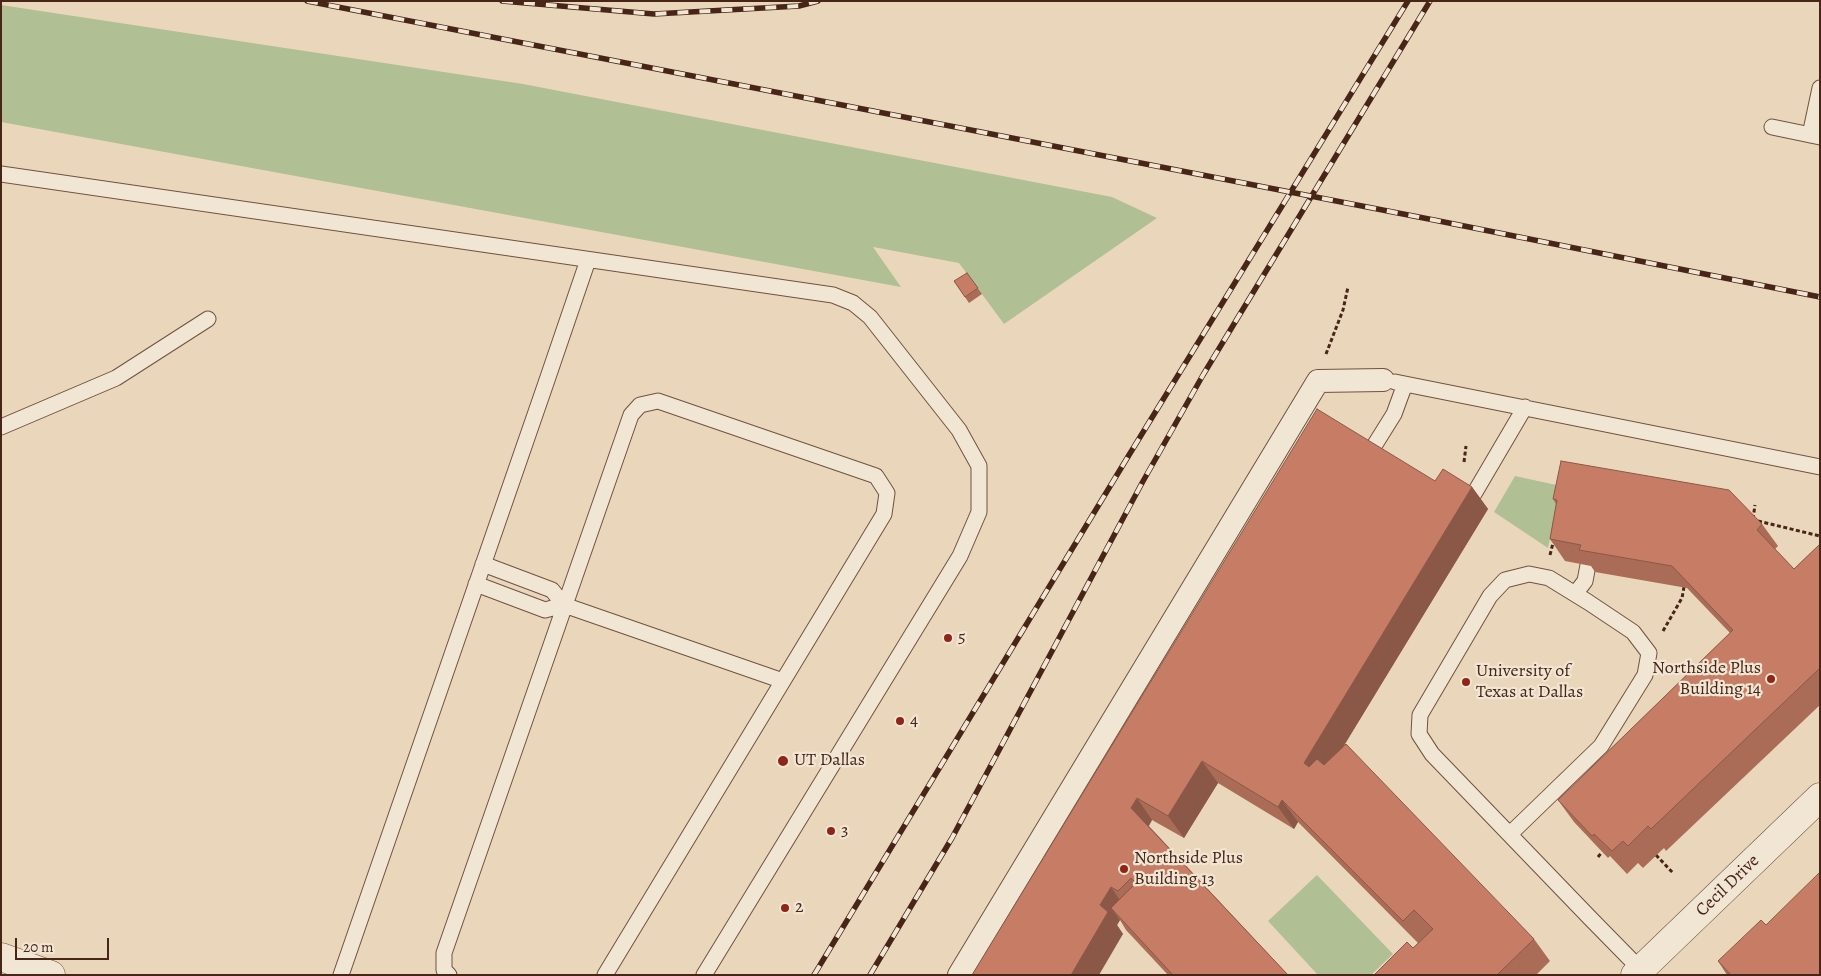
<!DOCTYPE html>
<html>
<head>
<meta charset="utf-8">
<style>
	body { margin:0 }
	#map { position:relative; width:1821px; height:976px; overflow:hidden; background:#ead7bb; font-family:Alegreya,serif }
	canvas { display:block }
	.frame { position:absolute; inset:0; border:2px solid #472517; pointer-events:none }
	.scale { position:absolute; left:15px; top:938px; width:94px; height:22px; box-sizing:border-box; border:2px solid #472517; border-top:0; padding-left:6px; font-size:15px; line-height:18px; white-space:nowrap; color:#472517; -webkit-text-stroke:4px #f1e5d3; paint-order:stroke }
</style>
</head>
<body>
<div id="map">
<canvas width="1821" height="976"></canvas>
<div class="frame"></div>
<div class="scale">20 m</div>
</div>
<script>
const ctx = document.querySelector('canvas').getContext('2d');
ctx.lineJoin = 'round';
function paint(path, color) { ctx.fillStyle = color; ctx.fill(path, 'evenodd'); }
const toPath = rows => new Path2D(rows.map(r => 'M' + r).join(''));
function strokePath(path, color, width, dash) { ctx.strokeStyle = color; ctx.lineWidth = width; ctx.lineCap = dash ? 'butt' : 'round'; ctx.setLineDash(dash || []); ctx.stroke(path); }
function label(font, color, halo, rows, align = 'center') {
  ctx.font = font + ' Alegreya,serif'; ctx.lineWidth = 4.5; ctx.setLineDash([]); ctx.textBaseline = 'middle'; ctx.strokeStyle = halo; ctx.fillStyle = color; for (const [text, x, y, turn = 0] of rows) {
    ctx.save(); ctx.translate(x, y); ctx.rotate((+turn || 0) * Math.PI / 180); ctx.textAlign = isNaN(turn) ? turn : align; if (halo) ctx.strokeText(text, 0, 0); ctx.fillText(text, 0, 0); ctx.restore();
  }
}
const green = toPath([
	[1,5,523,84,1112,197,1157,218,1004,324,959,263,873,247,901,287,1,122],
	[1515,476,1561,486,1548,548,1494,512],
	[1317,875,1393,954,1371,975,1318,975,1268,921]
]);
const path = toPath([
	[1326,354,1343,310,1348,287],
	[1464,462,1466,446],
	[1753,519,1755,505],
	[1758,521,1820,536],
	[1550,555,1554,539],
	[1663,631,1682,598,1684,587],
	[1656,855,1673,873],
	[1598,857,1602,852]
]);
const service = toPath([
	[1772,127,1820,137],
	[1810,135,1820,88],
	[1,174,833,295,853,303,870,317,959,430,979,466,979,512,960,556,704,975],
	[1395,382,1820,467],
	[1,427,116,378,208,319],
	[1364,462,1394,414,1405,384],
	[1471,499,1525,407],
	[483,564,552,590,564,605,783,681],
	[476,584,545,610,564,605],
	[1575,594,1585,581,1588,565],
	[1510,834,1601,746,1645,675,1649,653,1633,632,1588,602,1549,578,1529,574,1505,580,1490,596,1420,715,1419,734,1432,754,1590,918,1641,970],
	[341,975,546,383,588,260],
	[449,975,444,970,444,953,631,415,640,405,658,401,876,476,887,493,884,514,605,975]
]);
const pedestrian = toPath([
	[959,975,1318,381,1383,380]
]);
const minor = toPath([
	[1,957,51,975],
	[1635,975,1820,797]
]);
const rail = toPath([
	[307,1,1434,220,1820,297],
	[502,1,654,14,799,6,818,1],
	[814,975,1129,455,1408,1],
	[870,975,952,838,1142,483,1203,375,1430,1]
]);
const wall = toPath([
	[967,273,982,294,969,303,954,281],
	[1435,481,1472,487,1488,509,1343,747,1534,939,1550,961,1536,975,1374,975,1413,948,1418,943,1298,822,1294,829,1218,783,1184,838,1152,820,1149,826,1288,975,1168,975,1126,930,1120,920,1117,925,1123,934,972,975],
	[1553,499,1762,524,1778,546,1775,549,1794,569,1820,544,1820,705,1666,851,1664,848,1643,868,1638,863,1627,874,1610,856,1608,858,1574,822,1558,800,1730,633,1687,588,1595,572,1591,566,1565,561,1550,539,1556,504],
	[1766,925,1820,975,1727,975,1718,961]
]);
const shadedWall = toPath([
	[1472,487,1488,509,1320,785,1304,763],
	[1202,761,1218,783,1184,838,1168,816],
	[1137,798,1152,820,1146,830,1131,808],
	[1282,800,1298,822,1294,829,1278,807],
	[1111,887,1126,909,1111,908,1120,920,1117,925,1123,934,1099,975,1071,975,1100,905]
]);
const building = toPath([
	[967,273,978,288,965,297,954,281,967,273],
	[1317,409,1435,481,1443,469,1472,487,1304,763,1309,767,1317,759,1324,765,1346,744,1534,939,1497,975,1374,975,1407,942,1413,948,1433,929,1414,910,1403,921,1282,800,1278,807,1202,761,1168,816,1137,798,1131,808,1288,975,1173,975,1111,908,1136,883,1131,878,1118,891,1111,887,1100,905,1108,912,1071,975,972,975,1317,409],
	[1561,461,1729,490,1762,524,1757,530,1794,569,1820,544,1820,668,1651,829,1648,826,1628,846,1623,841,1612,851,1594,834,1592,836,1558,800,1733,630,1672,566,1579,550,1581,545,1550,539,1557,500,1553,499,1561,461],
	[1820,872,1820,975,1731,975,1718,961,1761,920,1766,925,1820,872]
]);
const markers = [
	[948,638,5,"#8f2418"],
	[1771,679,5,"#8f2418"],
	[1466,682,5,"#8f2418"],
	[900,721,5,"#8f2418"],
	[783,761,6,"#8f2418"],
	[831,831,5,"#8f2418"],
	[1124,869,5,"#8f2418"],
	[785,908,5,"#8f2418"]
];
const poiNames = [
	["5",958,638],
	["Northside Plus",1761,669,"right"],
	["Building 14",1761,690,"right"],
	["University of",1476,672],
	["Texas at Dallas",1476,693],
	["4",910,721],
	["UT Dallas",794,761],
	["3",841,831],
	["Northside Plus",1134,859],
	["Building 13",1134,880],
	["2",795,908]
];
const streetNames = [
	["Cecil Drive",1728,886,-44]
];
paint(green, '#b1bf94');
strokePath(service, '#705240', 17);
strokePath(pedestrian, '#705240', 24);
strokePath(minor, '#705240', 29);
strokePath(path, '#472517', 3, [4, 2.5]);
strokePath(service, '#f1e5d3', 15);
strokePath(pedestrian, '#f1e5d3', 22);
strokePath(minor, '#f1e5d3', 28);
strokePath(rail, '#472517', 5.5);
strokePath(rail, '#f1e5d3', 4, [11]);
paint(wall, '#ab6c57');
paint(shadedWall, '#8b5847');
paint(building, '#c77d65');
strokePath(building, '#8b5847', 1);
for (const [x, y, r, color] of markers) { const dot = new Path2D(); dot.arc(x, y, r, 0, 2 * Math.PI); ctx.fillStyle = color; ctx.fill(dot); strokePath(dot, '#f1e5d3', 2); }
label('18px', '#472517', '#f1e5d3', poiNames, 'left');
label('18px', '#472517', '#f1e5d3', streetNames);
</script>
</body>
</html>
